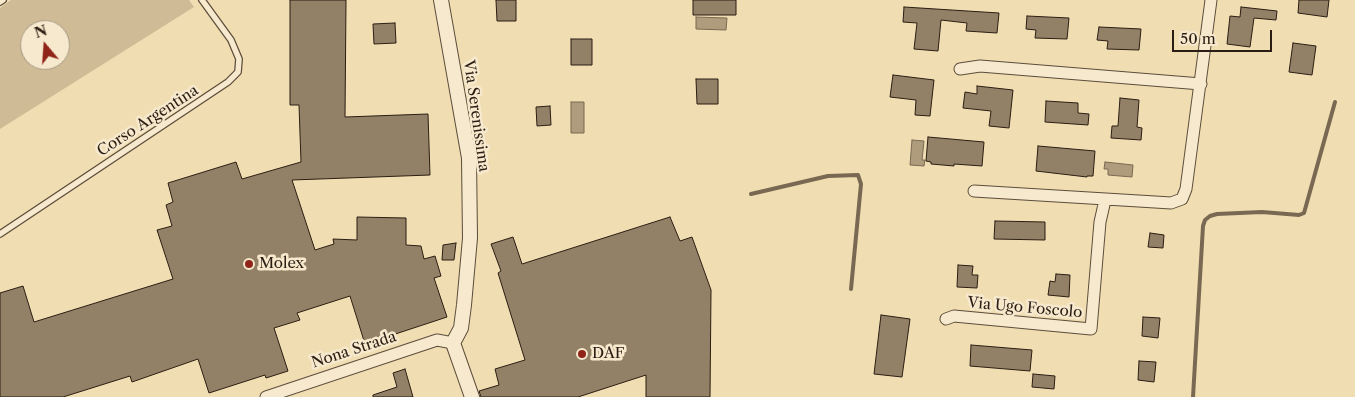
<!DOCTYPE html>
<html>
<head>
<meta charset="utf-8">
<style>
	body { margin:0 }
	#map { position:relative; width:1355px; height:397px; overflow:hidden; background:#f1ddb2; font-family:"Libre Caslon Text",serif }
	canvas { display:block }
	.north { position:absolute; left:20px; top:20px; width:50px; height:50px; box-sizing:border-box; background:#f6e9cd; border:1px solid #a59783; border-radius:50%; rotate:342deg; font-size:14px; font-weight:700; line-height:20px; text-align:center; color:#2b1d13 }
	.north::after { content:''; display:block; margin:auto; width:18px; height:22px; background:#8f2418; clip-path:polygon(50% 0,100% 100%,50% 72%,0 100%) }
	.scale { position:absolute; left:1172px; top:30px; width:100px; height:22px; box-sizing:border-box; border:2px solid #2b1d13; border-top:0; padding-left:6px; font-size:15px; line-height:18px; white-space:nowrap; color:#2b1d13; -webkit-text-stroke:4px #f6e9cd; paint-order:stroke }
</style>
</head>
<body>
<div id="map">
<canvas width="1355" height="397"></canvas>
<div class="north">N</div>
<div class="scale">50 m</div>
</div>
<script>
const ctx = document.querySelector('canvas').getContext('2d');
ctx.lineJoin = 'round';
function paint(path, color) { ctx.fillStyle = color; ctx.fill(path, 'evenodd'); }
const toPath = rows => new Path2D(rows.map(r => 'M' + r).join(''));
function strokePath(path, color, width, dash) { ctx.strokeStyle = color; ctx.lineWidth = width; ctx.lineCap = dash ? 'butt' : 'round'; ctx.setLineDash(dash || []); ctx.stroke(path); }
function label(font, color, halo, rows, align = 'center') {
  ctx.font = font + ' "Libre Caslon Text",serif'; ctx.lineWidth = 5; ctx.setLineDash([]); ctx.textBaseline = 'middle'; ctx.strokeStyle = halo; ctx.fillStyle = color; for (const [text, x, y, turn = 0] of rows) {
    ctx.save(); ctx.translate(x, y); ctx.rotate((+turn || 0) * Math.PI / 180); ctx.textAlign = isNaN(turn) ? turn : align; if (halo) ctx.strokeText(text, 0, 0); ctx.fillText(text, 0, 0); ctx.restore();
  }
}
const green = toPath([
	[11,0,189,0,194,7,0,129,0,8],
	[30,30,60,30,60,60,30,60]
]);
const water = toPath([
	[696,17,727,18,726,30,696,29,696,17],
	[571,102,584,102,584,133,571,133,571,102],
	[912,140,924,141,922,160,925,160,924,166,910,165,912,140],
	[1105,162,1133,165,1132,177,1108,175,1108,169,1104,169,1105,162]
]);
const stream = toPath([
	[751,194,828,176,858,175,861,184,851,289],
	[1193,397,1203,226,1205,220,1210,216,1217,214,1262,212,1299,215,1304,213,1335,102]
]);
const building = toPath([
	[290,0,346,0,345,117,428,114,430,175,292,180,315,250,334,244,333,239,357,240,357,217,406,218,406,245,421,246,424,259,435,256,441,276,434,278,447,317,365,344,350,296,297,313,300,320,274,328,288,371,266,378,265,375,209,393,198,359,132,382,130,376,63,397,0,397,0,293,23,286,34,322,173,279,157,230,172,226,166,205,173,202,168,183,236,162,242,179,301,162,299,105,290,105,290,0],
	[496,0,516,0,516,21,497,21,496,0],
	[693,0,736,0,736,15,693,15,693,0],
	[1299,0,1329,0,1327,17,1298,13,1299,0],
	[904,7,999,13,997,33,966,31,967,23,941,20,938,51,914,49,917,23,903,22,904,7],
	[1241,7,1277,11,1276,20,1254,18,1250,47,1227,44,1230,16,1240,17,1241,7],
	[1027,16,1069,18,1067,39,1035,38,1036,30,1026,29,1027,16],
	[395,23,396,43,374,44,373,24,395,23],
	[1099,27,1141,29,1139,50,1107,49,1108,41,1097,40,1099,27],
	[571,39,592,39,592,65,571,65,571,39],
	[1293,43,1316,46,1312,75,1289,72,1293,43],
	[893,75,934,80,930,116,915,115,916,100,890,97,893,75],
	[696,79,718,79,718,104,697,104,696,79],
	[977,86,1013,90,1009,128,989,126,991,111,963,108,965,92,977,94,977,86],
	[1120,98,1139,100,1137,127,1142,128,1141,140,1111,138,1112,126,1118,126,1120,98],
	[1046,101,1078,103,1078,113,1089,114,1088,125,1045,122,1046,101],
	[550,106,551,125,537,126,536,107,550,106],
	[928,137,984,142,982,166,954,164,954,166,931,164,931,162,926,161,928,137],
	[1038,146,1095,151,1093,176,1087,176,1087,177,1036,171,1038,146],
	[670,217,680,241,692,237,711,290,710,397,646,397,646,375,578,397,481,397,479,391,499,385,495,369,525,360,498,273,501,271,491,244,513,237,522,264,670,217],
	[995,221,1045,222,1045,240,994,239,995,221],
	[1150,233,1164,235,1163,248,1148,247,1150,233],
	[456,243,454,260,442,260,443,245,456,243],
	[958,265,973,266,972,275,978,275,977,288,957,287,958,265],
	[1056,274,1070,275,1069,297,1048,295,1050,281,1055,282,1056,274],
	[881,315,910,319,902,377,874,374,881,315],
	[1143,317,1160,318,1158,338,1142,336,1143,317],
	[971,345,1032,350,1030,371,970,366,971,345],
	[1139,361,1156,362,1154,382,1138,380,1139,361],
	[405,369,413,397,373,397,373,395,397,387,393,373,405,369],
	[1033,374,1055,376,1054,389,1032,387,1033,374]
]);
const service = toPath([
	[0,2,3,0],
	[0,234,228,82,238,72,239,59,231,40,202,0]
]);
const minor = toPath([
	[960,69,980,66,1201,84],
	[974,191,1155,202,1171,203,1182,199,1186,189,1211,0],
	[946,319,954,316,1091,329,1100,222,1105,200],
	[266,397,437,340,453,343]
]);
const tertiary = toPath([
	[441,0,469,158,470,238,464,305,461,328,453,343,472,397]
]);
const markers = [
	[249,264,5,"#8f2418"],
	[582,354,5,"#8f2418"]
];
const streetNames = [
	["Via Serenissima",476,116,82],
	["Corso Argentina",148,121,-33],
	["Via Ugo Foscolo",1025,308,5],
	["Nona Strada",354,350,-18]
];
const poiNames = [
	["Molex",259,264],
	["DAF",592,354]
];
paint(green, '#cfbc97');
paint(water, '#ae9c7c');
strokePath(water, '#7a6952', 1);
strokePath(stream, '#7a6952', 4);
paint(building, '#928166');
strokePath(building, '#2b1d13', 1);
strokePath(service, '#5c4d3b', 8);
strokePath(minor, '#5c4d3b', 13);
strokePath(tertiary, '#5c4d3b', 16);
strokePath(service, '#f6e9cd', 5.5);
strokePath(minor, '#f6e9cd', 11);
strokePath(tertiary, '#f6e9cd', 14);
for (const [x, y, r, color] of markers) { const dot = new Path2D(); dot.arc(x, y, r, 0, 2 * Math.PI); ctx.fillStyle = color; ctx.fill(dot); strokePath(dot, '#f6e9cd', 2); }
label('15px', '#2b1d13', '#f6e9cd', streetNames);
label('15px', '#2b1d13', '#f6e9cd', poiNames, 'left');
</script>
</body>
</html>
